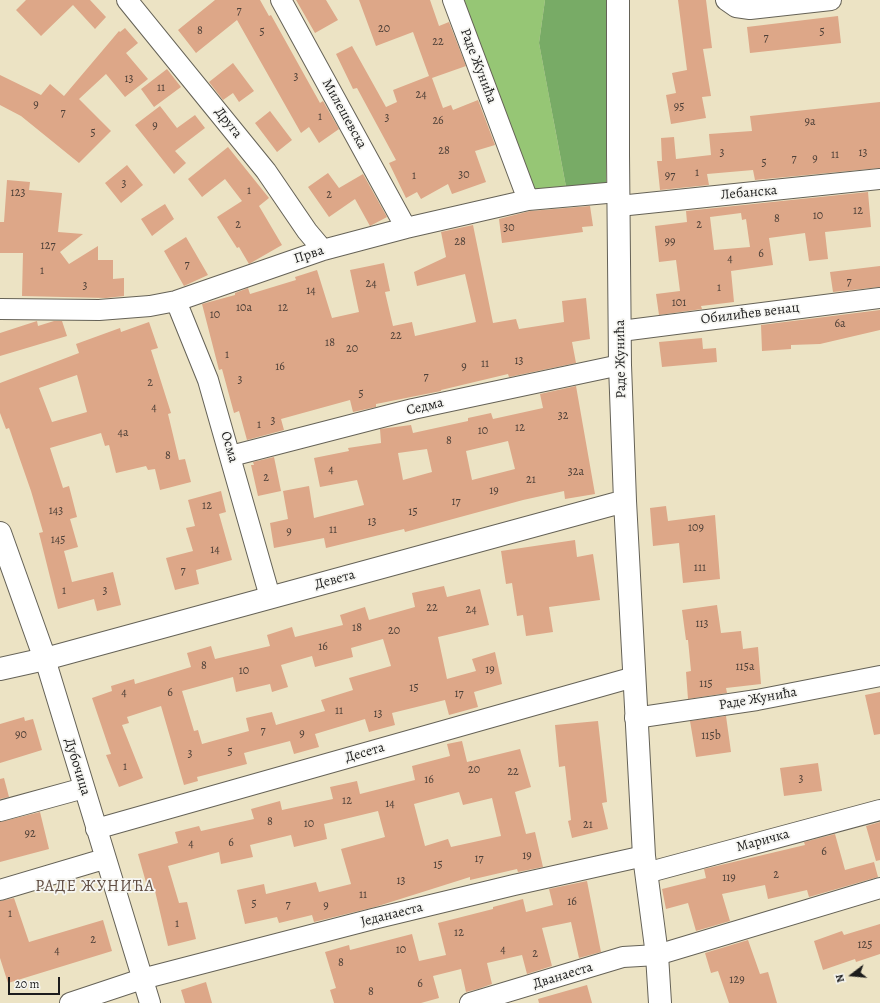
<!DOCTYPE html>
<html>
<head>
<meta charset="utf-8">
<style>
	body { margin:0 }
	#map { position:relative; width:880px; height:1003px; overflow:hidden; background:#ece3c4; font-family:Alegreya,serif }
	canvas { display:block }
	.north { position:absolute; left:832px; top:955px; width:40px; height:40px; -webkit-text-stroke:3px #f6f6f2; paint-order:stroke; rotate:254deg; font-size:11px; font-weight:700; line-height:16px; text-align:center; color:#1c1c1c }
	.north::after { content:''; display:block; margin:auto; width:14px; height:18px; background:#1c1c1c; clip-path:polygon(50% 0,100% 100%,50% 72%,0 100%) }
	.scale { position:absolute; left:8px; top:977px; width:52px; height:18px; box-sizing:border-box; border:2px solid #1c1c1c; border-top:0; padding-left:5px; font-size:12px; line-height:14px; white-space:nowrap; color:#1c1c1c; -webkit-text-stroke:3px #f6f6f2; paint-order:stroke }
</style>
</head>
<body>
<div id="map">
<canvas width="880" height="1003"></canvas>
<div class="north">N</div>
<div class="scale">20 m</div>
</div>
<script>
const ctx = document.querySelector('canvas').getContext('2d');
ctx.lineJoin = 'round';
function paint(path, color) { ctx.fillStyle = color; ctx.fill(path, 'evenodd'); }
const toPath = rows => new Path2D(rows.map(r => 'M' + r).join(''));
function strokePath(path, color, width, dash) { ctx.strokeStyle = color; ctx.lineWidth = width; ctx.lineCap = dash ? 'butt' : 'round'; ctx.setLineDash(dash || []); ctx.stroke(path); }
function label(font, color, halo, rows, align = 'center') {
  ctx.font = font + ' Alegreya,serif'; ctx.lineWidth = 3.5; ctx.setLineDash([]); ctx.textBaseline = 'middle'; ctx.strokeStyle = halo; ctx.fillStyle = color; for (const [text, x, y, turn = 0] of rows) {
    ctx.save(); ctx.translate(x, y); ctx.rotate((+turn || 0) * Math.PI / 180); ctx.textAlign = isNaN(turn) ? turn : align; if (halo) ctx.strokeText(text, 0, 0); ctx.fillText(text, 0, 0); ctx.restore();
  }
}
const green = toPath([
	[458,0,545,0,539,43,567,192,528,200]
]);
const forest = toPath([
	[545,0,607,0,606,183,567,192,539,43]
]);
const building = toPath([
	[26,0,90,0,106,17,95,29,73,5,41,36,16,10],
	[215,0,260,0,269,16,271,15,320,103,323,101,339,129,319,143,309,127,301,133,237,20,196,53,178,30],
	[296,0,326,0,338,20,315,33],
	[359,0,430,0,439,26,449,22,466,66,432,78,443,108,451,105,453,110,478,100,495,145,475,151,486,182,452,194,448,184,421,199,417,192,406,198,389,163,396,160,357,88,353,89,336,54,352,46,386,107,397,102,393,90,429,76,413,32,376,46],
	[678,0,706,0,712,48,703,49,711,96,702,97,706,118,671,124,666,95,676,93,672,73,687,70],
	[838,16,841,43,750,53,747,27],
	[125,28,138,43,126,53,148,79,125,97,106,74,79,99,111,131,79,163,21,116,0,105,0,75,41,95,50,84,64,96,119,31,120,32],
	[233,63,254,91,239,102,233,93,223,100,209,82],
	[167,69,181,87,154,107,141,89],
	[880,102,880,168,755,180,753,170,707,174,709,185,660,190,657,161,662,161,661,138,674,137,676,159,711,155,709,134,752,131,750,116],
	[160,106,177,128,195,115,205,128,175,151,186,163,174,174,135,125],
	[270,111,292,140,277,152,255,123],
	[228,147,269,198,259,206,282,245,249,264,239,247,237,248,217,217,242,201,225,179,202,197,188,179],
	[127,165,143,185,121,203,105,183],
	[328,173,339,188,363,174,387,217,370,226,355,199,329,217,308,187],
	[7,180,30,182,29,190,62,193,58,232,83,234,60,252,69,264,98,246,98,260,113,260,113,279,124,278,124,296,106,298,22,296,23,253,0,253,0,222,4,222],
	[868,192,871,227,825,232,828,259,809,261,805,233,769,238,773,265,731,271,734,302,701,306,702,309,659,315,656,294,680,291,676,260,659,262,655,226,687,222,686,211],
	[741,213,742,220,746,219,750,247,714,250,710,217],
	[165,204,174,219,152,236,141,219],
	[590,206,593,226,582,227,583,232,502,243,499,219,530,211],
	[473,225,493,323,516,319,519,329,564,322,562,301,586,298,590,339,572,342,576,363,509,377,508,374,441,390,441,391,376,404,376,407,353,412,350,400,281,419,284,430,247,440,239,411,234,413,222,369,219,370,202,304,235,295,235,293,248,288,250,294,296,280,295,277,317,270,332,318,359,312,350,270,384,263,390,291,385,292,393,326,412,322,415,336,476,322,465,274,417,286,414,272,446,257,441,232],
	[186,237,208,275,184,286,164,251],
	[880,266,880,287,833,292,830,272],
	[880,310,880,330,820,344,791,345,791,349,762,351,761,325],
	[37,321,38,326,54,321,62,321,67,336,0,356,0,333],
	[149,322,158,348,151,350,171,413,168,414,179,460,185,459,191,482,160,490,155,469,148,470,146,466,116,473,109,445,105,446,101,433,50,448,63,488,69,486,77,517,70,519,78,547,64,551,72,582,113,572,121,605,97,611,94,599,58,609,39,533,43,532,31,491,9,428,6,429,0,413,0,383,79,353,76,344,120,328,121,332],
	[77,375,87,412,52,422,39,388],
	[702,338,703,349,716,348,717,362,662,367,659,342],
	[576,386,595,494,565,499,564,491,523,500,405,532,404,529,326,548,324,538,274,548,270,523,288,519,283,491,309,486,314,518,364,505,357,480,320,487,314,458,349,451,348,448,381,443,380,429,411,425,413,433,468,421,468,418,491,413,493,419,543,408,540,394],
	[508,441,515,469,472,480,466,451],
	[427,449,432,472,403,480,398,453],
	[274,457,281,491,258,496,251,465,254,465,253,462],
	[221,491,226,512,219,514,232,560,196,570,199,584,175,590,166,558,193,551,186,528,195,526,188,500],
	[666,506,668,521,715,515,720,579,683,583,679,543,653,546,650,508],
	[575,540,577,557,593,554,600,600,549,607,553,632,526,636,523,615,517,616,512,583,506,584,501,551],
	[444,586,447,597,480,589,489,625,438,637,447,679,476,671,472,659,495,652,502,684,474,692,478,707,449,715,445,700,392,713,395,725,369,732,365,719,315,734,319,747,294,754,290,741,244,753,247,764,197,777,198,781,184,785,161,706,127,717,129,723,122,725,143,778,119,787,106,755,111,754,92,698,112,691,111,686,134,679,135,684,191,667,187,653,211,646,215,659,270,646,267,635,292,627,295,637,343,625,340,615,365,607,369,620,415,607,412,593],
	[383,639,391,666,349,678,353,690,321,700,325,711,276,725,272,712,246,718,249,731,202,744,198,730,194,731,182,691,233,677,236,692,270,684,272,692,288,687,281,665,312,656,315,667,353,657,351,648],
	[717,605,721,633,741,631,743,649,758,647,761,684,726,688,727,693,688,699,686,672,691,671,688,640,686,640,682,610],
	[880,692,880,734,874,735,865,695],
	[726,716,731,752,696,757,690,721],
	[24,717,25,721,33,719,42,750,0,763,0,724],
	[598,721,607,802,602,803,608,829,572,838,568,821,571,820,565,766,559,767,555,725],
	[462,741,467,762,520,749,531,787,515,792,526,834,535,832,543,867,518,872,517,869,470,880,470,877,375,907,314,922,312,915,279,923,277,917,245,924,237,890,264,884,266,894,316,882,319,892,351,884,341,849,385,837,378,811,324,824,327,839,294,847,291,835,250,845,253,857,221,864,219,852,168,866,179,903,187,902,196,939,168,946,155,891,149,893,138,854,178,843,175,832,199,826,201,831,254,819,251,809,280,801,282,810,333,799,330,787,357,781,360,794,415,780,412,766,450,756,447,744],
	[459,792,463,805,492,798,501,836,451,847,448,839,425,846,414,804],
	[818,763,822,791,784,796,780,768],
	[4,778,9,797,0,799,0,779],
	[40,812,49,849,0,862,0,822],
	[880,822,880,860,876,861,866,826],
	[835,834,845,870,874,862,878,877,809,897,807,890,768,899,765,885,722,894,730,921,696,931,688,903,666,909,662,889,706,878,704,869,805,845,804,842],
	[587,881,601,952,579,958,571,922,542,928,552,966,527,974,522,955,487,963,492,984,478,989,466,992,461,969,433,976,439,998,421,1003,334,1003,330,990,336,988,325,952,349,945,350,950,412,934,419,961,446,955,438,923,493,909,493,907,523,899,526,912,553,905,549,889],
	[14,898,29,942,103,920,112,951,8,983,0,958,0,901],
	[880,924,880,954,856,962,855,959,823,970,814,941,842,931,844,935],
	[748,940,760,974,768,972,777,1003,729,1003,718,971,711,973,705,953],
	[206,982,212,1003,185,1003,181,990],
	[587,985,592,1003,539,1003,538,999]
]);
const street = toPath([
	[127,0,266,171,307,231,323,250],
	[281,0,406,228],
	[453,0,528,200],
	[726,0,736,7,750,9,831,0],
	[619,206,880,179],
	[176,301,208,380,270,597],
	[0,309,99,310,150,306,176,301,323,250,406,228,528,200,618,192],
	[621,331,880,298],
	[231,456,413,409,620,365],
	[45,659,150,1003],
	[635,718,757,700,880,676],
	[0,811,84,788],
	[96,829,634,677],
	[646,873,880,810],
	[0,890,104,859],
	[70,1003,142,979,373,919,514,885,644,856],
	[470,1003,623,957,657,955,880,888]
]);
const secondary = toPath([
	[618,0,618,155,620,365,625,501,644,856,657,955,660,1003],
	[0,533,45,659],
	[0,669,45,659,625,501]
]);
const numberNames = [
	["7",239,11],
	["20",384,29],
	["8",200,31],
	["5",262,32],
	["5",822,32],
	["7",766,38],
	["22",438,42],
	["3",296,77],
	["13",129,79],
	["11",161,88],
	["24",421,95],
	["9",36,105],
	["95",679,107],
	["7",63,113],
	["1",320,117],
	["3",387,118],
	["26",438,121],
	["9a",810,122],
	["9",155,126],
	["5",93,133],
	["28",444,151],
	["3",722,153],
	["13",863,153],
	["11",835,155],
	["7",794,159],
	["9",815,159],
	["5",764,163],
	["1",697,173],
	["30",464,175],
	["1",414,176],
	["97",670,176],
	["3",124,184],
	["1",249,191],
	["123",18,193],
	["2",329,195],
	["12",858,211],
	["10",818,216],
	["8",777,219],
	["2",238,225],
	["2",699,225],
	["30",509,228],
	["28",460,242],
	["99",670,242],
	["127",48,246],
	["6",761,254],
	["4",730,259],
	["7",187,265],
	["1",42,271],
	["7",849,282],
	["24",371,284],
	["3",85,286],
	["1",719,288],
	["14",311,291],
	["101",679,303],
	["10a",244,308],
	["12",283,308],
	["10",215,315],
	["6a",840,324],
	["22",396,336],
	["18",330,343],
	["20",352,349],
	["1",227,355],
	["13",519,361],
	["11",485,364],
	["16",280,367],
	["9",464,367],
	["7",426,377],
	["3",240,380],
	["2",150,383],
	["5",361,394],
	["4",154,408],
	["32",563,416],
	["3",273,421],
	["1",259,425],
	["12",520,428],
	["10",483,431],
	["4a",123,433],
	["8",449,441],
	["8",168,456],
	["4",331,470],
	["32a",576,472],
	["2",266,478],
	["21",531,480],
	["19",494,491],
	["17",456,502],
	["12",207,506],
	["143",56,511],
	["15",413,512],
	["13",372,522],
	["109",696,528],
	["11",333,530],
	["9",289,532],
	["145",58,540],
	["14",215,550],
	["111",700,568],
	["7",183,571],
	["1",64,591],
	["3",105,591],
	["22",432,608],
	["24",471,610],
	["113",702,624],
	["18",357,628],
	["20",394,631],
	["16",323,647],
	["8",204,666],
	["115a",745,667],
	["19",490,670],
	["10",244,671],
	["115",706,684],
	["15",414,688],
	["4",124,693],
	["6",170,693],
	["17",459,694],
	["11",339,711],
	["13",378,714],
	["7",263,731],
	["9",302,734],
	["90",21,735],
	["115b",711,736],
	["5",230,752],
	["3",190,754],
	["1",125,767],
	["20",474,770],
	["22",513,772],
	["3",801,779],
	["16",429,780],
	["12",347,801],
	["14",390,804],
	["8",270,822],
	["10",309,824],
	["21",588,825],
	["92",30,834],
	["6",231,843],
	["4",191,844],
	["6",824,852],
	["19",527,856],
	["17",479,859],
	["15",438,865],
	["2",776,875],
	["119",729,878],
	["13",401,881],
	["11",363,895],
	["16",572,902],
	["5",254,904],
	["7",288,905],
	["9",326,906],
	["1",10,914],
	["1",177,924],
	["12",459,933],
	["2",93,940],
	["125",865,945],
	["10",401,950],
	["4",503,950],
	["4",57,951],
	["2",535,954],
	["8",341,963],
	["129",737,980],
	["6",420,984],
	["8",371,992]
];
const streetNames = [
	["Раде Жунића",478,66,69],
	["Милешевска",344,114,61],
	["Друга",228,123,52],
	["Лебанска",749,193,-5],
	["Прва",309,255,-18],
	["Обилићев венац",750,314,-7],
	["Раде Жунића",621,359,-91],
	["Седма",425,407,-13],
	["Осма",229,447,74],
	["Девета",335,580,-15],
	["Раде Жунића",758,699,-10],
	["Десета",365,753,-16],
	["Дубочица",77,767,73],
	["Маричка",763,841,-15],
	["Једанаеста",392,915,-14],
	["Дванаеста",563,976,-17]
];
const quarterNames = [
	["РАДЕ ЖУНИЋА",95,887]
];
paint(green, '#96c675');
paint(forest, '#78ab66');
paint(building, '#dda788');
strokePath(street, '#656257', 22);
strokePath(secondary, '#656257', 24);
strokePath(street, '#fff', 20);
strokePath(secondary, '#fff', 22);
label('12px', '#4c3f37', null, numberNames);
label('14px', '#1c1c1c', '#f6f6f2', streetNames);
ctx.letterSpacing = '1px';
label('16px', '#604d42', '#f6f6f2', quarterNames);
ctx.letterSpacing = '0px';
</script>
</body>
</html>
